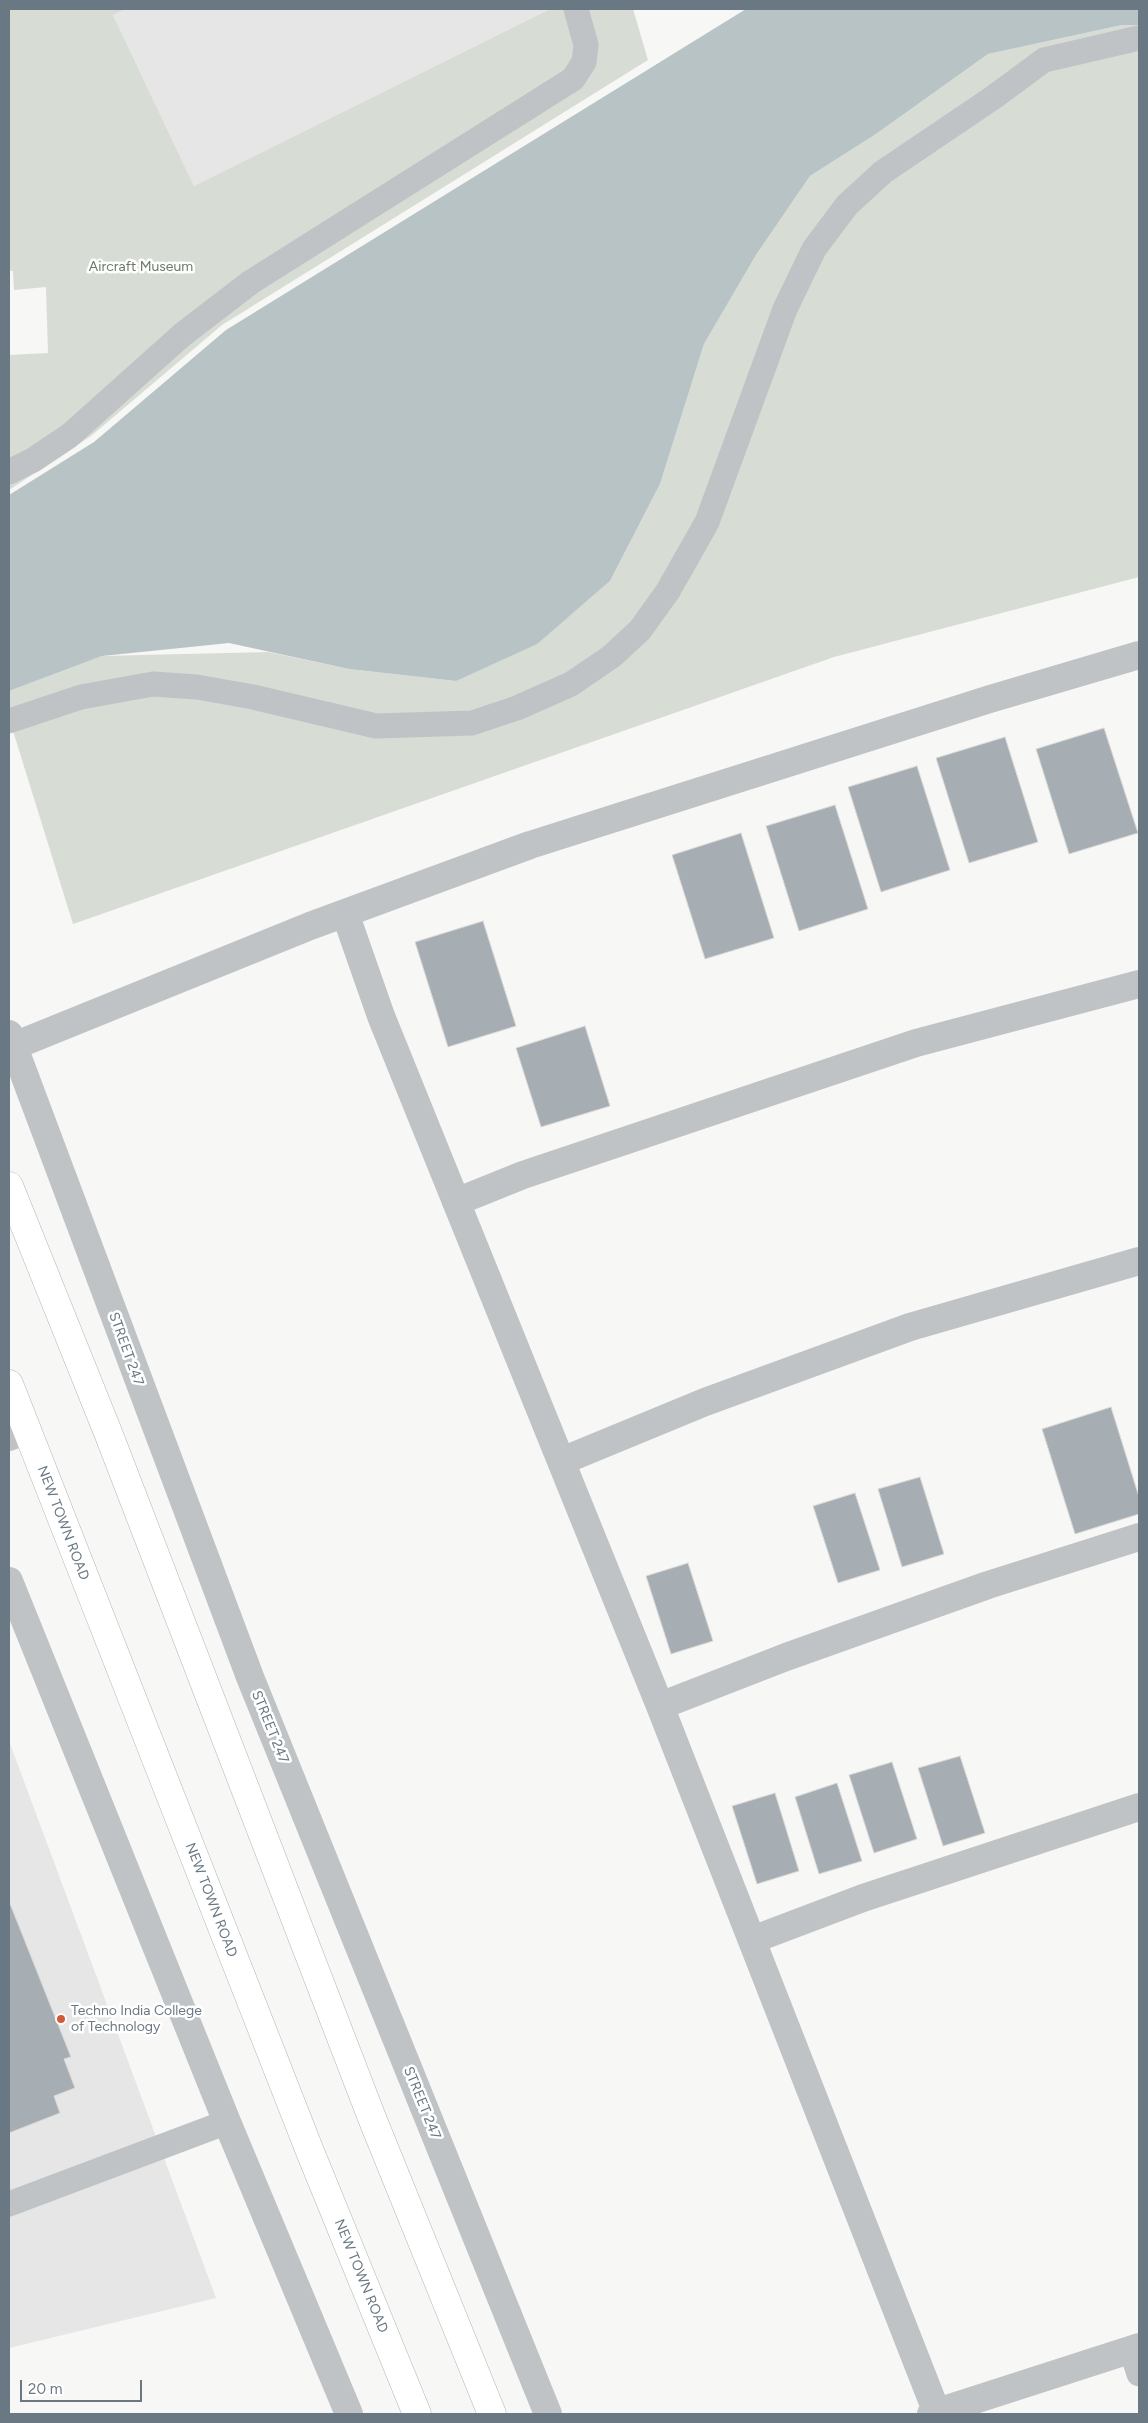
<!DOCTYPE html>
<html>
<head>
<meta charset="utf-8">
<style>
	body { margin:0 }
	#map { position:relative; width:1148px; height:2423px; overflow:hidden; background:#f7f7f5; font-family:Figtree,sans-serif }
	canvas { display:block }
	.frame { position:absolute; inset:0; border:10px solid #697883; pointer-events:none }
	.scale { position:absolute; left:20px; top:2380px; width:122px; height:22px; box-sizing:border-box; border:2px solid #697883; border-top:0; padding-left:6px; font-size:15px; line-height:18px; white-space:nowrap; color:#697883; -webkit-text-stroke:4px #fff; paint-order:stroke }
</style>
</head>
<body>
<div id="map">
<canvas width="1148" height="2423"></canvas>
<div class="frame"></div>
<div class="scale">20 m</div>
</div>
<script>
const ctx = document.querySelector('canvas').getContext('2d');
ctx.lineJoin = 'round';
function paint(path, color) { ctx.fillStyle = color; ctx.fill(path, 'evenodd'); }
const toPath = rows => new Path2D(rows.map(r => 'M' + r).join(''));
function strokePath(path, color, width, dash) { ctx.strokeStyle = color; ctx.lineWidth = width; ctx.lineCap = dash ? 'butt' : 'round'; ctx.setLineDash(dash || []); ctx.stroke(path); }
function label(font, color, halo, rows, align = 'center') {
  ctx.font = font + ' Figtree,sans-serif'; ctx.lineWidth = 5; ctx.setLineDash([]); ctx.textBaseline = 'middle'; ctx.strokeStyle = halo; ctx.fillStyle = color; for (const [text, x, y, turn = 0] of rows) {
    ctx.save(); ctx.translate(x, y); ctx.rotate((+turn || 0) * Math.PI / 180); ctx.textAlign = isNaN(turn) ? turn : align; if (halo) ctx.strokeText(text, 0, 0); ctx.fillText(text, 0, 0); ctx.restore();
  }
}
const built = toPath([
	[126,9,550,9,194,186,113,15],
	[9,1741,216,2298,9,2348]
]);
const green = toPath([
	[9,9,126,9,113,15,194,186,550,9,633,9,648,60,222,325,91,436,9,490,9,355,48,353,46,287,14,290,13,271,9,271],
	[1122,25,1139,25,1139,577,834,657,73,924,9,718,9,691,102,656,268,652,349,669,456,681,568,617,610,581,660,484,704,344,756,255,810,176,876,134,988,54]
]);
const water = toPath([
	[746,9,1139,9,1139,25,1122,25,988,54,876,134,810,176,756,255,704,344,660,484,610,581,537,644,456,681,349,669,229,643,102,656,9,691,9,495,94,442,226,330]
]);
const building = toPath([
	[1104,728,1138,833,1069,854,1036,749,1104,728],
	[1005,737,1038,842,969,863,936,758,1005,737],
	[917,766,950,870,881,892,848,787,917,766],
	[835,805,868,909,799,931,766,826,835,805],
	[741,833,774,938,705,959,672,855,741,833],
	[483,921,516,1026,448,1047,415,942,483,921],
	[585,1026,610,1106,541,1127,516,1048,585,1026],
	[1111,1407,1139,1497,1139,1514,1075,1534,1042,1429,1111,1407],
	[920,1477,944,1554,902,1567,878,1489,920,1477],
	[855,1493,880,1570,838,1583,813,1506,855,1493],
	[688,1563,713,1641,671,1654,646,1576,688,1563],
	[960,1756,985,1833,943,1846,918,1768,960,1756],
	[892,1762,917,1839,874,1853,849,1775,892,1762],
	[837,1783,862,1861,819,1874,795,1797,837,1783],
	[775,1793,799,1871,757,1884,732,1806,775,1793],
	[9,1901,71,2057,64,2059,75,2088,54,2096,60,2113,9,2133,9,1901]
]);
const service = toPath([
	[9,472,33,460,69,436,182,335,251,282,573,79,584,62,586,45,576,9],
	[9,721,81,697,153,684,197,687,253,697,376,726,472,723,517,708,571,684,612,656,640,630,668,591,707,522,785,309,814,249,847,205,883,172,994,97,1044,60,1139,38],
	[9,2204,227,2122],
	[1131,2349,1139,2374]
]);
const minor = toPath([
	[345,913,381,1016,660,1706,937,2413],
	[9,1048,310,926,530,845,990,699,1139,655],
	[456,1202,523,1175,916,1043,1139,984],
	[9,1437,26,1430],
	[562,1461,705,1402,910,1327,1139,1261],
	[660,1706,786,1657,988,1585,1139,1537],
	[752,1940,863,1898,1139,1807],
	[931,2414,1139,2347]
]);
const tertiary = toPath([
	[9,1034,250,1677,548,2414],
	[9,1581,227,2122,349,2414]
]);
const primary = toPath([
	[9,1186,109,1435,372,2118,492,2414],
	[9,1384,309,2149,417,2414]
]);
const markers = [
	[61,2019,5,"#d25b3a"]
];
const parkNames = [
	["Aircraft Museum",141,267]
];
const streetNames = [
	["STREET 247",126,1349,70],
	["NEW TOWN ROAD",63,1523,69],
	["STREET 247",270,1727,68],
	["NEW TOWN ROAD",211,1900,69],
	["STREET 247",422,2103,68],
	["NEW TOWN ROAD",361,2276,68]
];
const poiNames = [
	["Techno India College",71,2011],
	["of Technology",71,2027]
];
paint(built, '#e5e6e5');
paint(green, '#d7dcd4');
paint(water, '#b8c3c6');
paint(building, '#a7aeb3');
strokePath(building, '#d9d9d7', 1);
strokePath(primary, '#b2b7ba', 29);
strokePath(service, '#bfc3c6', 25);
strokePath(minor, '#bfc3c6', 28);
strokePath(tertiary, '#bfc3c6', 28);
strokePath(primary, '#fff', 28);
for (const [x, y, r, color] of markers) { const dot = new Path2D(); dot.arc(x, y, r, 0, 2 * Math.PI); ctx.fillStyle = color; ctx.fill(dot); strokePath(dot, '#fff', 2); }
label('14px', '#6b7a67', '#fff', parkNames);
label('14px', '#697883', '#fff', streetNames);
label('14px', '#697883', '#fff', poiNames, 'left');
</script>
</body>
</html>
